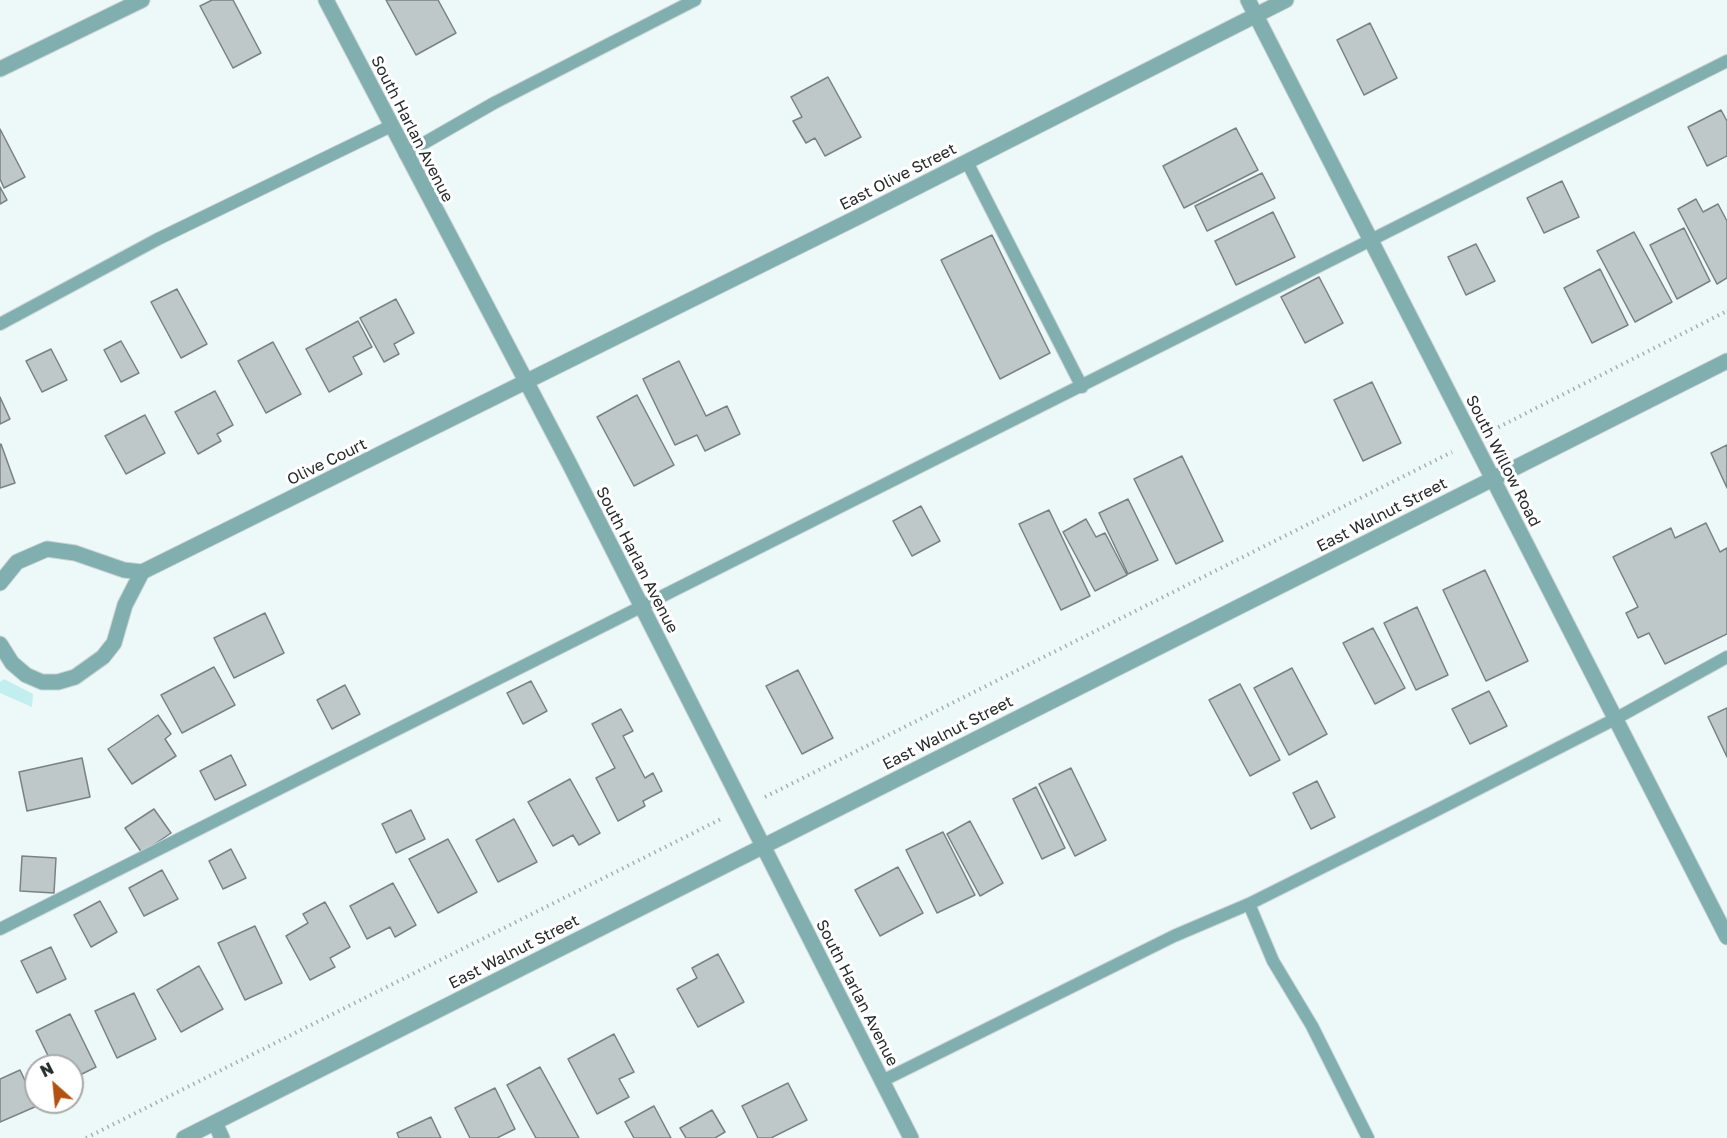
<!DOCTYPE html>
<html>
<head>
<meta charset="utf-8">
<style>
	body { margin:0 }
	#map { position:relative; width:1727px; height:1138px; overflow:hidden; background:#edf8f8; font-family:"Golos Text",sans-serif }
	canvas { display:block }
	.north { position:absolute; left:24px; top:1054px; width:60px; height:60px; box-sizing:border-box; background:#fff; border:2px solid #a9aaaa; border-radius:50%; rotate:333deg; font-size:16px; font-weight:700; line-height:24px; text-align:center; color:#272b2b }
	.north::after { content:''; display:block; margin:auto; width:21px; height:27px; background:#b35112; clip-path:polygon(50% 0,100% 100%,50% 72%,0 100%) }
</style>
</head>
<body>
<div id="map">
<canvas width="1727" height="1138"></canvas>
<div class="north">N</div>
</div>
<script>
const ctx = document.querySelector('canvas').getContext('2d');
ctx.lineJoin = 'round';
function paint(path, color) { ctx.fillStyle = color; ctx.fill(path, 'evenodd'); }
const toPath = rows => new Path2D(rows.map(r => 'M' + r).join(''));
function strokePath(path, color, width, dash) { ctx.strokeStyle = color; ctx.lineWidth = width; ctx.lineCap = dash ? 'butt' : 'round'; ctx.setLineDash(dash || []); ctx.stroke(path); }
function label(font, color, halo, rows, align = 'center') {
  ctx.font = font + ' "Golos Text",sans-serif'; ctx.lineWidth = 6; ctx.setLineDash([]); ctx.textBaseline = 'middle'; ctx.strokeStyle = halo; ctx.fillStyle = color; for (const [text, x, y, turn = 0] of rows) {
    ctx.save(); ctx.translate(x, y); ctx.rotate((+turn || 0) * Math.PI / 180); ctx.textAlign = isNaN(turn) ? turn : align; if (halo) ctx.strokeText(text, 0, 0); ctx.fillText(text, 0, 0); ctx.restore();
  }
}
const green = toPath([
	[4,679,33,694,32,707,0,693,0,682]
]);
const building = toPath([
	[212,0,233,0,261,53,233,68,200,6,212,0],
	[386,0,438,0,456,33,416,55,386,0],
	[1370,23,1397,78,1364,95,1337,40,1370,23],
	[828,77,861,137,825,156,815,138,806,143,793,121,802,117,791,97,828,77],
	[1721,110,1727,121,1727,156,1707,166,1688,127,1721,110],
	[1236,128,1258,170,1184,208,1163,166,1236,128],
	[0,129,25,177,4,188,0,179,0,129],
	[1262,173,1275,198,1207,231,1195,206,1262,173],
	[1562,181,1579,217,1544,233,1527,198,1562,181],
	[0,187,7,200,0,204,0,187],
	[1696,199,1703,212,1718,204,1727,221,1727,278,1717,284,1678,209,1696,199],
	[1273,212,1295,257,1236,285,1215,241,1273,212],
	[1684,228,1710,281,1677,299,1650,245,1684,228],
	[1634,232,1672,302,1635,322,1597,251,1634,232],
	[992,235,1050,353,1000,379,941,260,992,235],
	[1476,244,1495,281,1466,295,1448,257,1476,244],
	[1600,269,1628,325,1592,343,1564,288,1600,269],
	[1319,277,1343,323,1305,343,1281,297,1319,277],
	[177,289,207,344,181,358,151,302,177,289],
	[396,299,414,333,394,344,399,354,384,362,360,318,396,299],
	[358,321,372,347,353,357,362,374,329,392,306,349,358,321],
	[121,341,139,373,121,382,104,350,121,341],
	[273,342,301,394,266,413,238,361,273,342],
	[51,349,67,380,42,392,26,361,51,349],
	[679,361,706,416,727,406,740,434,705,451,697,435,675,445,643,379,679,361],
	[1372,382,1401,443,1363,461,1334,400,1372,382],
	[215,391,233,425,217,434,221,441,198,454,175,412,215,391],
	[637,395,674,465,634,486,597,417,637,395],
	[0,397,10,419,0,424,0,397],
	[145,415,165,453,126,474,105,436,145,415],
	[1,444,15,483,0,488,0,445,1,444],
	[1727,445,1727,488,1711,453,1727,445],
	[1182,456,1223,541,1176,564,1134,479,1182,456],
	[1128,499,1158,560,1128,574,1099,513,1128,499],
	[921,506,940,541,912,556,893,521,921,506],
	[1049,510,1090,596,1061,610,1019,524,1049,510],
	[1086,519,1096,537,1105,533,1127,575,1095,591,1063,532,1086,519],
	[1706,523,1720,552,1727,548,1727,634,1665,664,1649,633,1638,638,1626,613,1638,607,1613,557,1671,528,1675,538,1706,523],
	[1485,570,1528,661,1486,681,1443,590,1485,570],
	[1417,607,1448,675,1416,690,1384,623,1417,607],
	[265,613,284,653,234,678,214,638,265,613],
	[1373,628,1405,688,1375,704,1343,643,1373,628],
	[214,667,235,705,182,733,161,695,214,667],
	[1292,668,1327,734,1289,755,1254,688,1292,668],
	[798,670,833,738,802,754,766,686,798,670],
	[531,681,547,711,523,724,507,693,531,681],
	[1240,684,1280,760,1250,776,1209,700,1240,684],
	[345,685,360,714,332,729,317,700,345,685],
	[1489,691,1507,726,1470,744,1452,709,1489,691],
	[1727,708,1727,757,1708,717,1727,708],
	[621,709,633,731,623,736,645,778,653,773,662,791,643,801,645,806,618,821,596,778,615,768,592,724,621,709],
	[158,715,171,734,165,739,176,756,132,784,108,749,158,715],
	[231,755,246,785,215,800,200,771,231,755],
	[82,758,90,797,27,811,19,772,82,758],
	[1071,768,1106,840,1075,856,1039,784,1071,768],
	[570,779,600,833,579,845,573,835,553,846,528,802,570,779],
	[1317,781,1335,817,1311,829,1293,793,1317,781],
	[1036,787,1065,848,1042,859,1013,799,1036,787],
	[154,809,171,833,142,853,125,828,154,809],
	[411,810,425,839,396,853,382,824,411,810],
	[514,819,537,862,498,882,476,840,514,819],
	[970,821,1003,883,980,896,947,834,970,821],
	[943,832,975,895,937,913,906,850,943,832],
	[448,839,477,892,438,913,409,859,448,839],
	[231,849,246,878,223,889,209,861,231,849],
	[22,856,56,858,54,893,20,891,22,856],
	[898,867,923,913,880,936,855,890,898,867],
	[162,870,178,899,144,916,129,888,162,870],
	[393,883,416,925,395,937,390,927,367,939,350,906,393,883],
	[100,901,117,932,91,947,74,915,100,901],
	[325,902,350,947,330,958,335,967,310,980,286,936,308,923,303,914,325,902],
	[255,926,282,983,245,1000,218,943,255,926],
	[51,947,66,979,37,993,21,961,51,947],
	[718,954,744,1002,698,1027,677,989,697,978,692,968,718,954],
	[199,966,223,1009,181,1032,157,990,199,966],
	[134,993,156,1039,117,1058,95,1011,134,993],
	[70,1014,96,1067,72,1079,72,1066,53,1066,36,1031,70,1014],
	[614,1034,634,1072,619,1079,629,1097,597,1114,568,1059,614,1034],
	[540,1067,579,1138,536,1138,507,1085,540,1067],
	[20,1070,37,1106,0,1122,0,1079,20,1070],
	[788,1083,807,1120,771,1138,758,1138,742,1106,788,1083],
	[495,1088,515,1129,497,1138,470,1138,455,1108,495,1088],
	[654,1106,671,1138,634,1138,625,1122,654,1106],
	[712,1110,725,1132,715,1138,686,1138,680,1128,712,1110],
	[431,1117,441,1138,399,1138,397,1133,431,1117]
]);
const path = toPath([
	[1493,430,1727,311],
	[765,797,1452,452],
	[86,1138,723,818]
]);
const service = toPath([
	[405,154,494,103,695,0],
	[967,162,1082,387],
	[0,324,158,239,391,126],
	[1249,904,1273,961,1312,1026,1368,1138],
	[0,929,1727,61],
	[882,1081,1174,936,1249,904,1433,812,1615,719,1727,657]
]);
const minor = toPath([
	[326,0,569,463,911,1138],
	[1248,0,1727,937],
	[0,69,142,0],
	[0,583,17,562,47,549,75,553,124,570,142,572,858,217,1286,0],
	[0,644,12,663,26,675,42,682,58,682,75,677,103,657,114,643,125,605,142,572],
	[215,1123,222,1138]
]);
const tertiary = toPath([
	[184,1138,1727,361]
]);
const streetNames = [
	["South Harlan Avenue",412,129,63],
	["East Olive Street",898,177,-27],
	["South Willow Road",1503,461,63],
	["Olive Court",327,462,-26],
	["East Walnut Street",1382,515,-27],
	["South Harlan Avenue",637,560,63],
	["East Walnut Street",948,733,-27],
	["East Walnut Street",514,952,-27],
	["South Harlan Avenue",857,993,63]
];
paint(green, '#c3eeef');
paint(building, '#bec8c9');
strokePath(building, '#798383', 1.5);
strokePath(service, '#c9d3d3', 14);
strokePath(minor, '#c9d3d3', 17);
strokePath(tertiary, '#c9d3d3', 17);
strokePath(path, '#a7afaf', 4, [1.5, 4.5]);
strokePath(service, '#81aeae', 12);
strokePath(minor, '#81aeae', 15);
strokePath(tertiary, '#81aeae', 15);
label('16px', '#272b2b', '#fff', streetNames);
</script>
</body>
</html>
